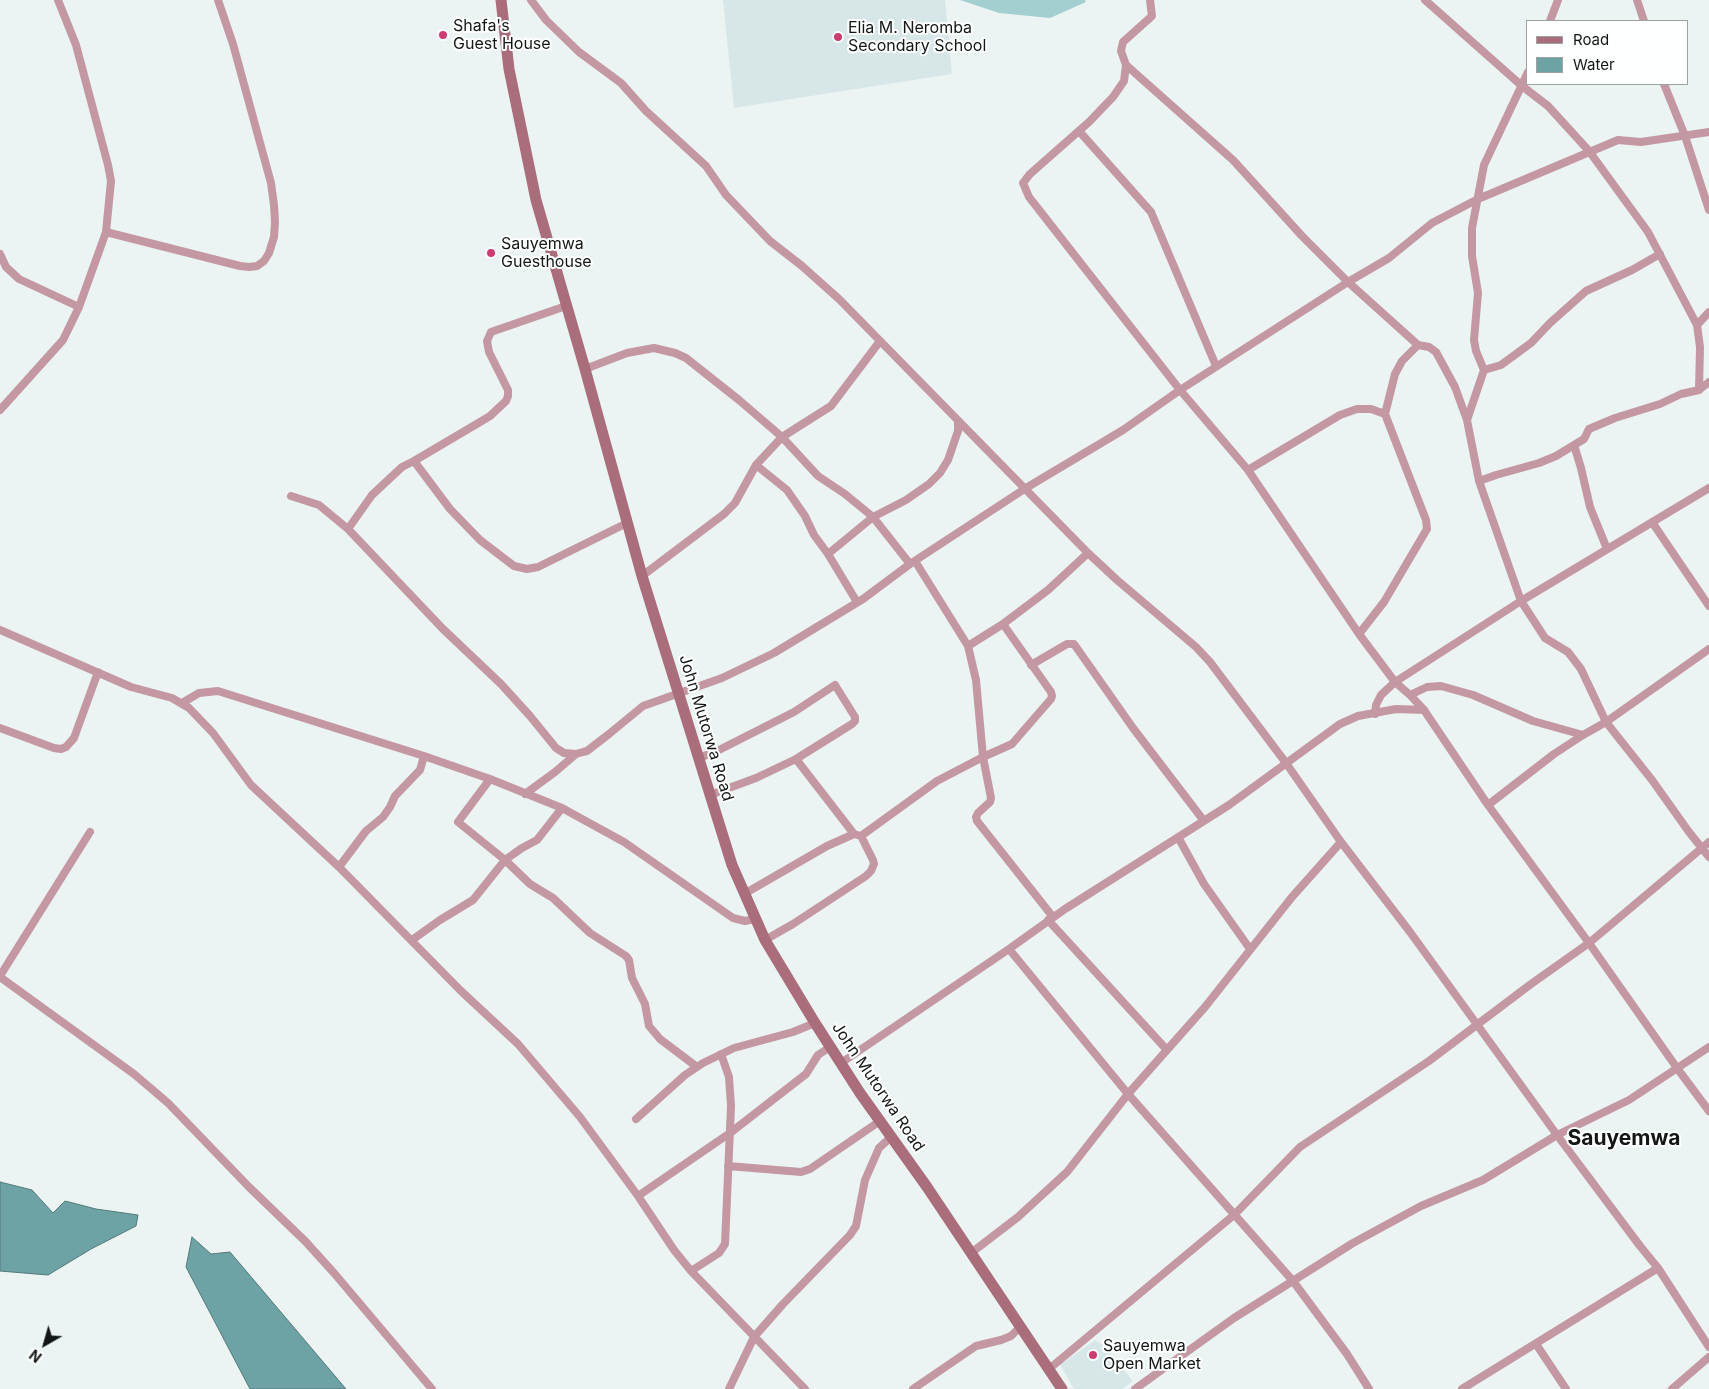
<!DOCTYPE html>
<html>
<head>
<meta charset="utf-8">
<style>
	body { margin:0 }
	#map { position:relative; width:1709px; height:1389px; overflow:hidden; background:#ecf3f3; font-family:Inter,sans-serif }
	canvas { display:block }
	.legend { position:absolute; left:1526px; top:20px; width:162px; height:65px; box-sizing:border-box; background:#feffff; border:1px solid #a0a2a2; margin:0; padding:6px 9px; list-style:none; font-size:15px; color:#131616 }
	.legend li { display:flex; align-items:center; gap:10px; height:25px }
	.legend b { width:25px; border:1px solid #a0a2a2 }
	.north { position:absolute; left:20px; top:1319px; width:50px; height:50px; -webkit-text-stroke:4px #feffff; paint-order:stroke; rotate:218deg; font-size:14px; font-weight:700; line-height:20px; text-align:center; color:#131616 }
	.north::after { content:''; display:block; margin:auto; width:18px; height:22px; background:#131616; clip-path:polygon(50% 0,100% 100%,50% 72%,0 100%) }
</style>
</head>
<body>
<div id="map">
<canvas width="1709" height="1389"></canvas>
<ul class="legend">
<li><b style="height:6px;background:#a96d7c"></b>Road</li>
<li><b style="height:14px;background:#6ea3a5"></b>Water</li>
</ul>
<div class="north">N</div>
</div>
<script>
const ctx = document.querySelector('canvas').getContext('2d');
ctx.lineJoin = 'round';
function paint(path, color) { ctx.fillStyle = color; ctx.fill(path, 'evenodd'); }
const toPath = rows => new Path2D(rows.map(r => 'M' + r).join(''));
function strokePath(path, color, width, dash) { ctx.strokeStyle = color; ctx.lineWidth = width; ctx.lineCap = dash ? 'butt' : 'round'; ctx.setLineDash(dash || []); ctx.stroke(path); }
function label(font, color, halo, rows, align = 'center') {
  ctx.font = font + ' Inter,sans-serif'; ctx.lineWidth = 4; ctx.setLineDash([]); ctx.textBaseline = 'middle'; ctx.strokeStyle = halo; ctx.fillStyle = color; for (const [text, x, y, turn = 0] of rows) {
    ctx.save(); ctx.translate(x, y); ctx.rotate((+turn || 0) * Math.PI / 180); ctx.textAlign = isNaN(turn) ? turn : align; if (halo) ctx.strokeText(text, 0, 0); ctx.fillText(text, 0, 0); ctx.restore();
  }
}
const built = toPath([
	[723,0,945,0,952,74,734,108],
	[1095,1340,1104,1346,1133,1381,1122,1389,1074,1389,1060,1365]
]);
const green = toPath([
	[960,0,1085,0,1086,2,1050,18,999,13]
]);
const water = toPath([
	[0,1182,32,1190,53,1213,65,1201,96,1209,138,1215,136,1226,91,1249,48,1275,0,1271,0,1182],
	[192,1237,211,1254,230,1252,346,1389,250,1389,186,1267,192,1237]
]);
const street = toPath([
	[531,0,546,20,579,52,621,83,646,111,706,166,726,195,770,241,802,266,839,299,1088,553,1117,580,1196,647,1210,662,1286,763,1341,842,1410,932,1557,1135,1640,1246,1658,1268,1709,1347],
	[1150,0,1152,16,1123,42,1121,51,1126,65,1124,81,1113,97,1089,122,1030,174,1023,183,1029,197,1180,390,1248,470,1359,634,1395,682,1410,695,1424,710,1488,805,1589,943,1677,1068,1709,1111],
	[1425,0,1522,86,1548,106,1589,151,1648,232,1697,325,1700,347,1699,390],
	[1637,0,1644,21],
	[1550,21,1558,0],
	[1126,65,1233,160,1302,236,1348,282,1418,345,1429,347,1436,352,1455,387,1467,420,1479,481,1521,601,1545,638,1568,652,1581,669,1606,722,1652,780,1689,832,1709,857],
	[1664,84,1685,136,1709,210],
	[1079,131,1151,212,1216,366],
	[106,232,240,266,249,267,257,266,264,261,269,253,274,237,275,222,274,205,271,183,233,44,218,0],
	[0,254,6,267,19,279,79,307],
	[1697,325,1709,312],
	[585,369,627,353,654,348,675,353,686,358,739,400,782,437,818,476,845,494,873,517,910,564],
	[1484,370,1476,351,1474,340,1478,293,1472,256,1472,228,1484,165,1528,72],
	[0,410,63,340,79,307,106,232,111,181,108,165,76,45,58,0],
	[1467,420,1484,370,1501,365,1531,343,1550,323,1586,291,1632,270,1660,254],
	[1574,445,1581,468,1590,507,1607,549],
	[414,461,480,422,490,416,506,401,508,396,508,390,489,352,487,341,491,332,566,306],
	[756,465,787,490,805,516,814,535,828,554,857,602],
	[1248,470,1340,415,1357,409,1371,409,1385,414],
	[1479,481,1496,475,1539,463,1556,456,1584,439,1589,429,1615,418,1660,404,1681,394,1699,390,1709,382],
	[291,496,319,505,348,529,443,629,501,684,530,716,556,748,564,753,576,754,583,752,587,751,609,734,643,706,722,678,774,653,863,599,910,564,1026,488,1123,430,1180,390,1348,282,1389,258,1432,223,1478,199,1618,140,1641,142,1709,132],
	[1652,522,1709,606],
	[348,529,372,495,402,467,414,461,450,509,480,540,514,566,527,569,538,567,627,523],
	[828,554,873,517,906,500,929,484,940,473,948,460,958,431,958,421],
	[915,561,968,646,976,680,983,757,991,798,990,802,978,813,976,817,977,821,1053,917],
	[642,576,724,514,735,503,756,465,782,437,831,406,880,341],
	[0,630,131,687,172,698,189,708,213,733,251,785,339,867,461,991,518,1044,580,1117,638,1196,674,1250,691,1271,805,1389],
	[1359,634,1384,602,1427,529,1426,520,1385,414,1395,374,1402,361,1418,345],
	[968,646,1003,624,1048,590,1088,553],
	[1031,665,1067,644,1074,644,1133,728,1204,821],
	[1410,695,1427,687,1441,686,1473,695,1533,721,1583,735],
	[182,703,199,693,218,691,424,756,490,779,562,808,624,842,733,918,745,921,750,920,754,917],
	[1375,714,1376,705,1381,695,1395,682,1521,601,1709,488],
	[0,728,54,748,61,749,66,747,74,738,98,672],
	[699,758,719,750,794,712,835,685,855,717,855,721,852,724,796,759,756,778,710,795],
	[796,759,854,834],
	[490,779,458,822,505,860,530,884,553,898,590,933,626,956,629,960,632,978,645,1004,649,1026,660,1039,697,1067],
	[525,794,555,772,576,754],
	[1488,805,1554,754,1583,735,1606,722,1709,649],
	[1178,837,1204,884,1250,949],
	[339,867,366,831,383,817,390,807,395,796,420,770,424,756],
	[744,894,827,846,854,834,861,836,937,781,983,757,1012,744,1051,699,1052,696,1051,692,1003,624],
	[1048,920,1167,1050],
	[412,940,440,920,473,900,505,860,522,848,537,840,562,808],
	[765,940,793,924,866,876,871,871,874,864,873,860,861,836],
	[1009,949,1128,1094,1293,1281,1347,1354,1369,1389],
	[0,976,90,832],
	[0,977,134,1074,168,1103,249,1187,305,1241,334,1273,432,1389],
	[841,1063,1009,949,1065,909,1229,805,1340,724,1358,716,1396,709,1424,710],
	[636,1119,685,1075,703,1063,734,1048,793,1032,815,1023],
	[728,1166,801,1172,810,1169,880,1121],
	[638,1196,730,1133,806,1074,818,1055,830,1047],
	[971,1253,1018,1217,1067,1172,1128,1094,1205,1007,1292,897,1341,842],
	[691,1271,719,1253,725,1244,731,1106,729,1077,721,1054],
	[1536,1344,1566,1389],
	[1049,1369,1234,1215,1300,1147,1429,1061,1531,984,1589,943,1709,842],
	[729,1389,754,1337,783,1304,850,1235,856,1226,865,1180,879,1148,891,1137],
	[913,1389,976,1346,1001,1340,1011,1336,1020,1327],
	[1135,1389,1234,1318,1353,1243,1421,1206,1483,1180,1557,1135,1629,1100,1709,1047],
	[1462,1389,1658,1268],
	[1672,1389,1709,1357]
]);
const secondary = toPath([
	[501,0,509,69,536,200,585,369,642,576,732,865,765,940,815,1023,860,1093,927,1187,1062,1389]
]);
const markers = [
	[443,35,5,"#c93d6f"],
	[838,37,5,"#c93d6f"],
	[491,253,5,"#c93d6f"],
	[1093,1355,5,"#c93d6f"]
];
const poiNames = [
	["Shafa's",453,26],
	["Guest House",453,44],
	["Elia M. Neromba",848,28],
	["Secondary School",848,46],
	["Sauyemwa",501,244],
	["Guesthouse",501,262],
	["Sauyemwa",1103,1346],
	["Open Market",1103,1364]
];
const streetNames = [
	["John Mutorwa Road",706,728,73],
	["John Mutorwa Road",878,1087,56]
];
const districtNames = [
	["Sauyemwa",1624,1139]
];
paint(built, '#d7e7e8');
paint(green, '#a4cfd1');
paint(water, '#6ea3a5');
strokePath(water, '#53797a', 1);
strokePath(street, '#c398a2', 8);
strokePath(secondary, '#a96d7c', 11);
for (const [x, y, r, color] of markers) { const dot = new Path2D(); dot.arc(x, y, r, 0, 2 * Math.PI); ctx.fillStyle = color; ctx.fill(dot); strokePath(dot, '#feffff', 2); }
label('16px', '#131616', '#feffff', poiNames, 'left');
label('16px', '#131616', '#feffff', streetNames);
label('bold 21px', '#131616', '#feffff', districtNames);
</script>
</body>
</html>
